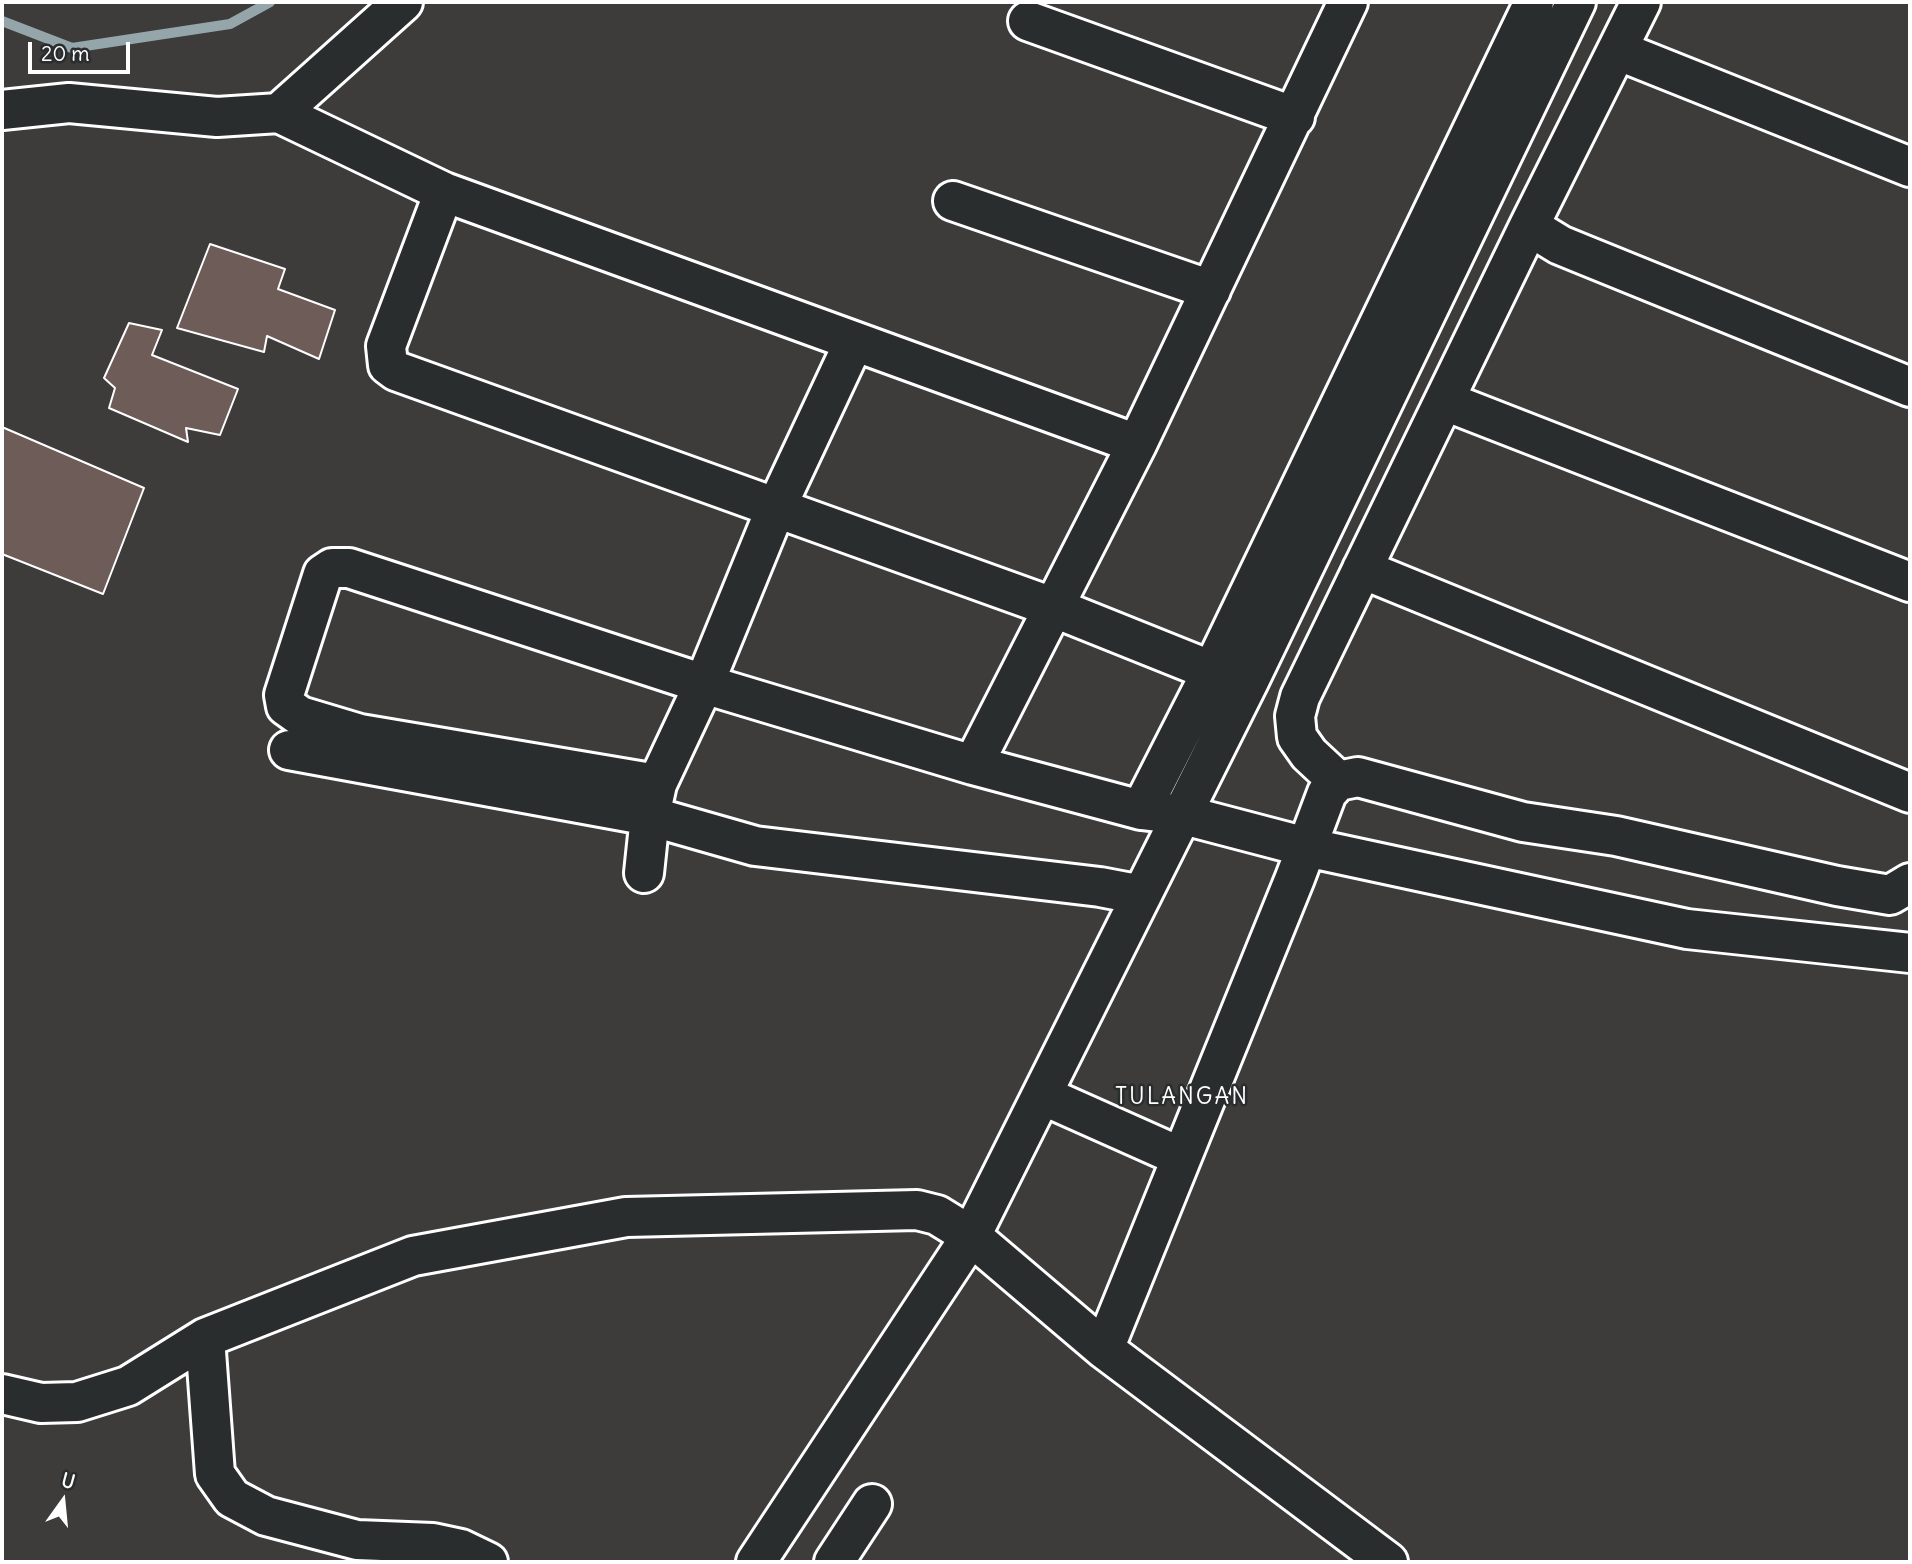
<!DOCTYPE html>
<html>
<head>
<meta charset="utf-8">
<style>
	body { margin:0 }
	#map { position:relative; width:1912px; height:1564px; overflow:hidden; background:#3e3b3b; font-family:Delius,sans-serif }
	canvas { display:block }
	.frame { position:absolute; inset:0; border:4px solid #fff; pointer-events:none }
	.north { position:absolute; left:28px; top:1466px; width:70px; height:70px; -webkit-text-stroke:5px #2a2d2e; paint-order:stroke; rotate:15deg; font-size:19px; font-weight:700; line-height:28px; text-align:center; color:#fff }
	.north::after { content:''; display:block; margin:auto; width:24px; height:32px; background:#fff; clip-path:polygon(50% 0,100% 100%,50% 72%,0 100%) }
	.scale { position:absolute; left:28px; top:42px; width:102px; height:32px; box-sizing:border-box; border:4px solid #fff; border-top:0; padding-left:9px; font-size:21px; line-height:24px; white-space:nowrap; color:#fff; -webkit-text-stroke:5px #2a2d2e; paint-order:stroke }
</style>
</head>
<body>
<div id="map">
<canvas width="1912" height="1564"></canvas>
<div class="frame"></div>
<div class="north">U</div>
<div class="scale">20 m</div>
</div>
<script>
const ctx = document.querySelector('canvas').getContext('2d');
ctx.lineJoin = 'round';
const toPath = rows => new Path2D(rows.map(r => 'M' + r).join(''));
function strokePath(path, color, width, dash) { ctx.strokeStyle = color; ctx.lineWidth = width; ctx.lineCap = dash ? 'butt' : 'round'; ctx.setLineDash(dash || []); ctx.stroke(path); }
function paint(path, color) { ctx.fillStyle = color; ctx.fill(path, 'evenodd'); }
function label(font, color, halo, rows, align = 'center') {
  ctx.font = font + ' Delius,sans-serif'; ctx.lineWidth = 5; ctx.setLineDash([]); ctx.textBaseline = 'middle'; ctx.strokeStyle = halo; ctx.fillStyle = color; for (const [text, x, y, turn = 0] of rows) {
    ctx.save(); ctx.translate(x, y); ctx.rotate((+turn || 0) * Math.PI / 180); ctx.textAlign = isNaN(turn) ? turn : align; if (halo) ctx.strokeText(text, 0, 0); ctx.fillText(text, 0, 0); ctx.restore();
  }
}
const stream = toPath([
	[2,21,72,48,230,24,270,2]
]);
const building = toPath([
	[210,244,285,269,278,289,335,310,319,359,267,336,264,352,177,328,210,244],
	[129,323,162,330,152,355,238,389,220,435,186,428,188,442,109,408,115,388,104,378,129,323],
	[2,427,144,488,103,594,2,554,2,427]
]);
const minor = toPath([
	[1028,21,1295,117],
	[1617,50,1910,167],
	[2,110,69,103,217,117,279,113,403,2],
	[279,113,444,192,1137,444],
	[444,192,386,346,388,365,396,371,1055,608,1212,671],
	[953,201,1211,290],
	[1529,226,1641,2],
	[854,342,776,508,704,684,657,784,360,734,300,716,286,706,284,695,323,574,332,568,349,568,704,684,973,765,1141,810,1184,815,1306,847,1687,929,1910,953],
	[1445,401,1910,582],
	[1362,569,1910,793],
	[289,750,650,816,644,873],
	[973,765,1137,444,1348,2],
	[1338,781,1309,754,1297,737,1295,716,1300,697,1529,226,1560,245,1582,254,1910,387],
	[657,784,650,816,755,846,1100,887,1142,895],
	[1141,810,1212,671,1534,2],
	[1042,1095,1181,1157],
	[205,1338,215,1474,232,1498,266,1516,357,1540,433,1543,461,1549,488,1562],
	[1104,1349,1295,878,1327,793,1338,781,1358,777,1523,822,1616,836,1837,886,1890,895,1910,883],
	[2,1394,41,1403,77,1402,128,1386,205,1338,413,1256,626,1217,917,1210,937,1215,971,1236,1104,1349,1388,1562],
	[756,1562,971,1236,1249,681,1576,2],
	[834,1562,872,1504]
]);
const quarterNames = [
	["TULANGAN",1182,1097]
];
strokePath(stream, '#95a6aa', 10);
paint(building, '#6e5c58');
strokePath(building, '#fff', 2);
strokePath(minor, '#fff', 44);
strokePath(minor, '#2a2d2e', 38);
ctx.letterSpacing = '2px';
label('23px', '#fff', '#2a2d2e', quarterNames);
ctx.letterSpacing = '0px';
</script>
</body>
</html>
